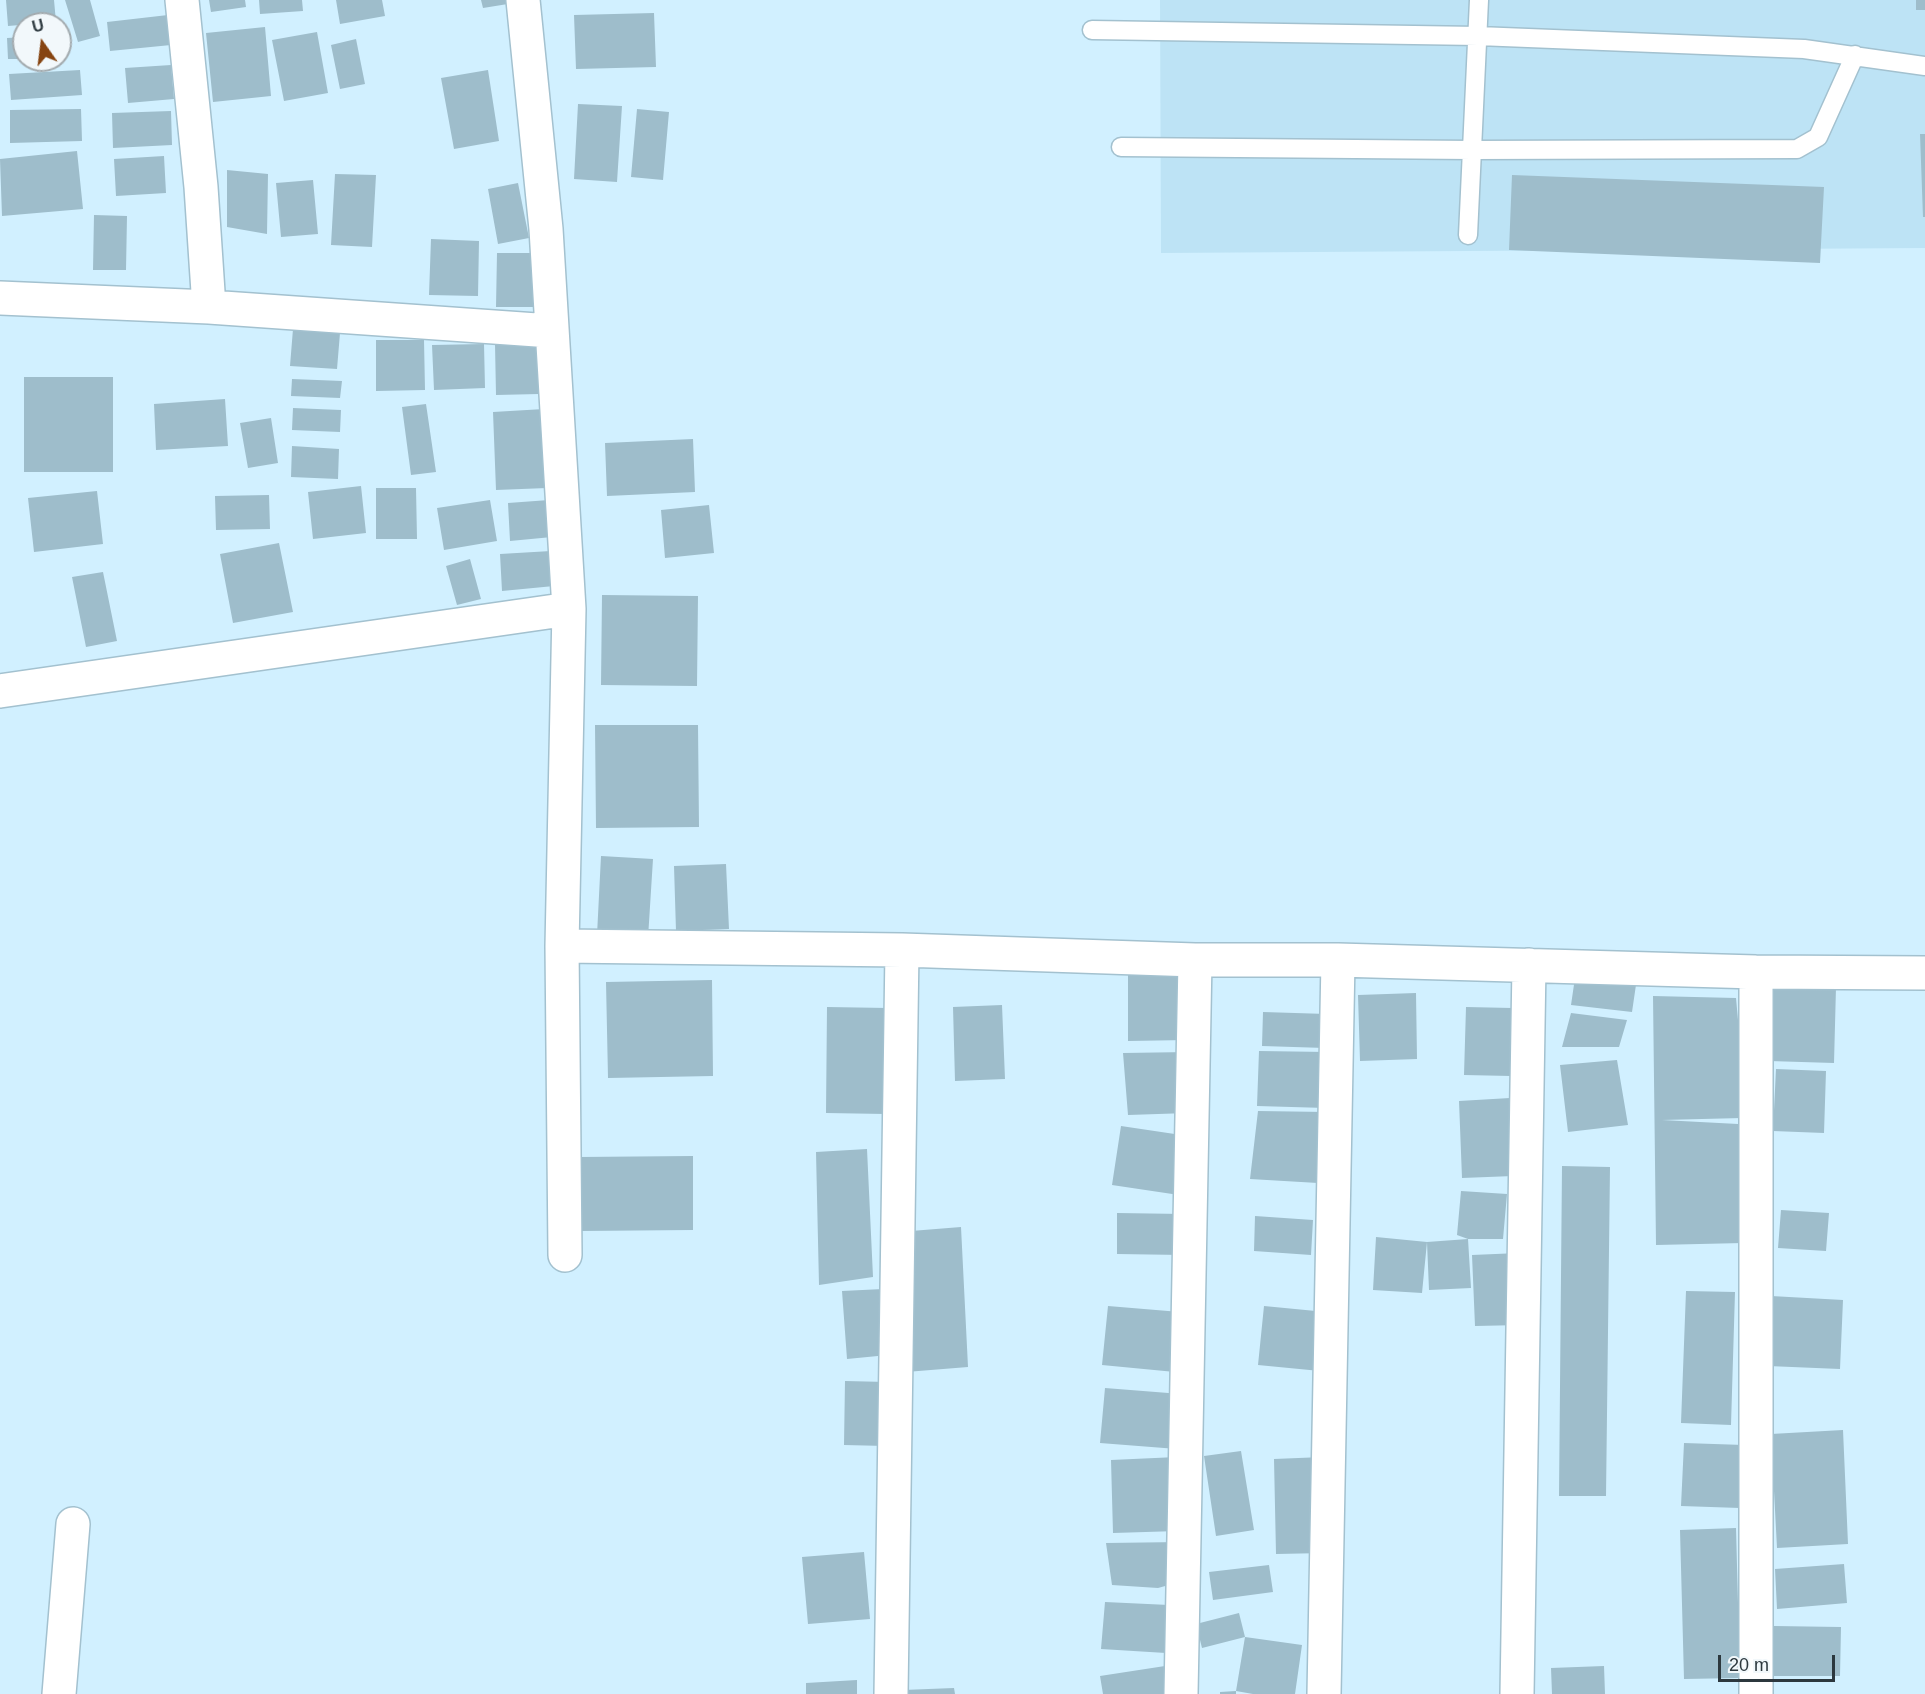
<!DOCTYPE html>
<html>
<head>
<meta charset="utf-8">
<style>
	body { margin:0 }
	#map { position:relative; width:1925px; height:1694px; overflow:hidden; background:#d1f0ff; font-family:Helvetica,sans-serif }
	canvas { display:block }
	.north { position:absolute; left:12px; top:12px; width:60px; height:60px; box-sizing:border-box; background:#f2f8fb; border:2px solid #a3abaf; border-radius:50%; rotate:346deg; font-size:16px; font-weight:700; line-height:24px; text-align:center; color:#2c383e }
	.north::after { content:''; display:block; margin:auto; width:21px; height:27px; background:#864411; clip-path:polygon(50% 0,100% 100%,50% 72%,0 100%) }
	.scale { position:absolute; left:1718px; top:1655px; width:117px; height:27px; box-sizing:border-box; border:3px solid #2c383e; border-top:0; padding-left:8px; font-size:18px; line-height:21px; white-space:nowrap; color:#2c383e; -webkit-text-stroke:4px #f2f8fb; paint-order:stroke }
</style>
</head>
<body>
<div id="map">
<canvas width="1925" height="1694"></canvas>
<div class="north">U</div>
<div class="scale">20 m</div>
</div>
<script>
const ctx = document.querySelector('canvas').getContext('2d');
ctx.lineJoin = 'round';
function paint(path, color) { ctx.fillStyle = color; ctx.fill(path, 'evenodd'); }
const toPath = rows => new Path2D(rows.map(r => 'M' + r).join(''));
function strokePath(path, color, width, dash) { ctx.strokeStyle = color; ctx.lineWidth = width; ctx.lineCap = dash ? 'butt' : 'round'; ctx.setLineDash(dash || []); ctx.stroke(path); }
const built = toPath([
	[1160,0,1925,0,1925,248,1161,253]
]);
const building = toPath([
	[6,0,54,0,56,22,8,26],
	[65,0,90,0,100,36,78,42],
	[209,0,245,0,246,7,211,12],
	[259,0,302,0,303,11,260,14],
	[336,0,382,0,385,16,340,24],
	[481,0,514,0,514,3,483,8],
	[1916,0,1925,0,1925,10,1916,10],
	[654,13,656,67,576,69,574,15],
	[168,15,171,45,110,51,107,22],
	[265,27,271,96,213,102,206,33],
	[317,32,328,93,284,101,272,40],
	[60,36,65,36,66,57,60,58],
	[24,37,24,59,8,59,7,38],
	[356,39,365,84,340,89,331,45],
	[171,65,174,99,128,103,125,68],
	[80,70,82,95,11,100,9,74],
	[488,70,499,141,454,149,441,78],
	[578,104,622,106,617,182,574,179],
	[81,109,82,141,10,143,10,110],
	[637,109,669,112,663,180,631,177],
	[171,111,172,145,113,148,112,113],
	[1920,134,1925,134,1925,217,1923,217],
	[77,151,83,209,2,216,0,159],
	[164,156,166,193,116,196,114,159],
	[227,170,268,174,267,234,227,227],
	[335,174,376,175,372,247,331,245],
	[1512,175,1824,187,1820,263,1509,250],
	[313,180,318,234,281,237,276,183],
	[518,183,529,238,498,244,488,189],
	[94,215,127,216,126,270,93,270],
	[431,239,479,241,478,296,429,295],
	[497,253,538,253,538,307,496,307],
	[293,329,340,333,337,369,290,366],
	[376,340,424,340,425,390,376,391],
	[538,343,539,394,496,395,495,344],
	[484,344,485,388,434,390,432,345],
	[24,377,113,377,113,472,24,472],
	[292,379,342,381,340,398,291,396],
	[225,399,228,446,156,450,154,404],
	[426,404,436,472,411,475,402,407],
	[293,408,341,410,340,432,292,430],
	[544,409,547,488,496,490,493,412],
	[271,418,278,463,248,468,240,423],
	[693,439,695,492,607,496,605,443],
	[292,446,339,449,338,479,291,477],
	[361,486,366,533,313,539,308,492],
	[376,488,416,488,417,539,376,539],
	[97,491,103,544,34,552,28,498],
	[269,495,270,529,216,530,215,496],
	[490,500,497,541,444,550,437,508],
	[549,500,552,537,510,541,508,503],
	[709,505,714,553,665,558,661,510],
	[279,543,293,612,233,623,220,554],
	[551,551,554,586,502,591,500,554],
	[470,559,481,599,457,605,446,566],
	[103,572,117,641,86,647,72,577],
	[602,595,698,596,697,686,601,685],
	[595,725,698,725,699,827,596,828],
	[601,856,653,859,648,938,597,935],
	[726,864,729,929,676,931,674,866],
	[1128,971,1187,971,1187,1040,1128,1041],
	[1576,971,1637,978,1632,1012,1571,1005],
	[712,980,713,1076,608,1078,606,982],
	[1771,985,1836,987,1834,1063,1769,1061],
	[1416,993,1417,1059,1360,1061,1358,995],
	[1653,996,1736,998,1741,1053,1742,1118,1662,1120,1738,1124,1742,1160,1743,1243,1656,1245],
	[1002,1005,1005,1079,955,1081,953,1007],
	[827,1007,888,1008,886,1114,826,1113],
	[1466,1007,1512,1008,1511,1076,1464,1075],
	[1263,1012,1327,1014,1325,1048,1262,1046],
	[1571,1013,1627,1020,1619,1047,1562,1047],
	[1259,1051,1327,1052,1326,1108,1257,1106],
	[1189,1052,1188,1113,1128,1115,1123,1053],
	[1617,1060,1628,1125,1568,1132,1560,1065],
	[1776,1069,1826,1071,1824,1133,1773,1131],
	[1510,1098,1513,1176,1462,1178,1459,1101],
	[1258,1111,1326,1112,1318,1183,1250,1179],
	[1121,1126,1188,1136,1179,1195,1112,1185],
	[867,1149,873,1277,819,1285,816,1152],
	[693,1156,693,1230,580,1231,579,1157],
	[1562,1166,1610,1167,1606,1496,1559,1496],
	[1461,1191,1507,1194,1503,1239,1468,1239,1457,1235],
	[1781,1210,1829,1213,1826,1251,1778,1248],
	[1117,1213,1183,1214,1183,1255,1117,1254],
	[1255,1216,1313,1220,1311,1255,1254,1251],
	[961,1227,968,1367,906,1372,911,1231],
	[1376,1237,1427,1242,1422,1293,1373,1290],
	[1468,1239,1471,1288,1429,1290,1427,1242],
	[1519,1253,1521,1325,1475,1326,1472,1255],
	[883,1289,888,1355,847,1359,842,1291],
	[1686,1291,1735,1292,1731,1425,1681,1423],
	[1771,1296,1843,1300,1840,1369,1768,1366],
	[1108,1306,1180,1312,1175,1372,1102,1365],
	[1264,1306,1326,1312,1320,1371,1258,1365],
	[845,1381,887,1382,886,1446,844,1445],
	[1105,1388,1181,1394,1177,1449,1100,1443],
	[1843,1430,1848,1544,1777,1548,1771,1434],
	[1684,1443,1744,1445,1740,1508,1681,1506],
	[1241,1451,1254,1530,1216,1536,1204,1456],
	[1177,1457,1178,1531,1113,1533,1111,1460],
	[1323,1457,1325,1553,1276,1554,1274,1459],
	[1736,1528,1740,1678,1684,1679,1680,1530],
	[1181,1542,1176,1583,1158,1588,1112,1585,1106,1543],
	[864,1552,870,1619,808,1624,802,1557],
	[1844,1564,1847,1603,1777,1609,1775,1569],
	[1269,1565,1273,1592,1213,1600,1209,1572],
	[1105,1602,1169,1605,1166,1653,1101,1649],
	[1239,1613,1245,1637,1202,1648,1196,1624],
	[1774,1626,1841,1627,1840,1676,1773,1676],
	[1245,1637,1302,1645,1295,1694,1253,1694,1236,1691],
	[1165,1666,1169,1694,1103,1694,1100,1676],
	[1604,1666,1605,1694,1552,1694,1551,1668],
	[857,1680,857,1694,806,1694,806,1683],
	[954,1688,955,1694,904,1694,903,1690],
	[1236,1691,1236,1694,1220,1694,1220,1692]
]);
const service = toPath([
	[1092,30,1478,36,1804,49,1925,66],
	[1121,147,1472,150,1797,149,1818,137,1855,55],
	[1468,235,1479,0]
]);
const minor = toPath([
	[182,0,201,187,209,307],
	[523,0,546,229,569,609,562,946,565,1255],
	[0,298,209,307,551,331],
	[0,691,569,609],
	[562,946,902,950,1195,960,1338,960,1756,972,1925,973],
	[59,1694,73,1524],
	[891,1694,902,950],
	[1181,1694,1195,960],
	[1324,1694,1338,960],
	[1517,1694,1529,965],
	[1756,1694,1756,972]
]);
paint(built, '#bde3f5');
paint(building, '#9ebdcb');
strokePath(service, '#a3c1cf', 21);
strokePath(minor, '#a3c1cf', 36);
strokePath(service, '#fff', 18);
strokePath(minor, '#fff', 33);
</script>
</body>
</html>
